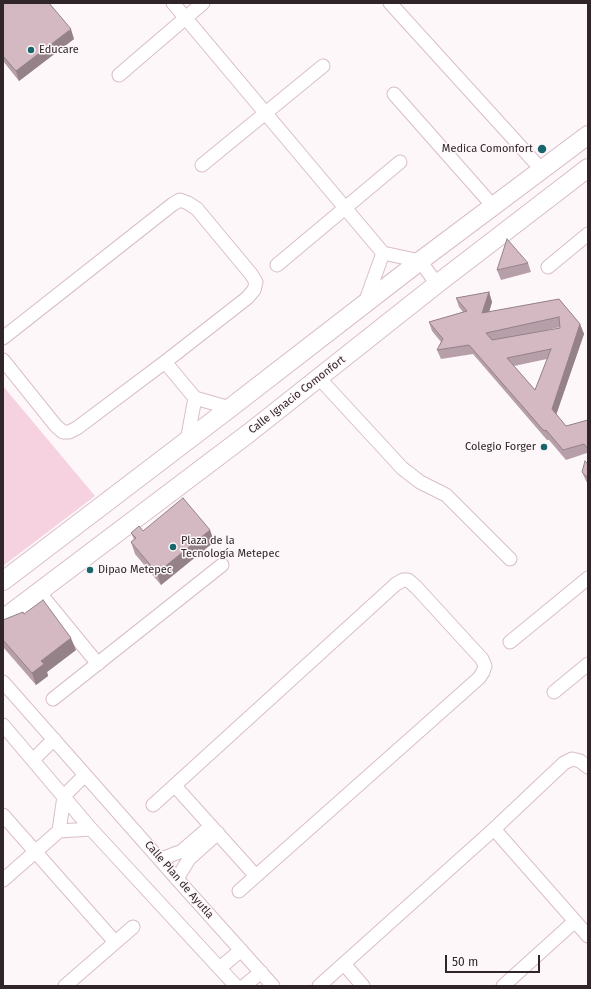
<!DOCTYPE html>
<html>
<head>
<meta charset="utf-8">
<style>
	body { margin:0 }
	#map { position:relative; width:591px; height:989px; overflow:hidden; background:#fdf7f9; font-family:"Fira Sans",sans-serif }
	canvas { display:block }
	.frame { position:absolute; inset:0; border:4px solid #302529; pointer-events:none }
	.scale { position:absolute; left:445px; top:955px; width:95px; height:18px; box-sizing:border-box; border:2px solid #302529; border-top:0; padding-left:5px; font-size:12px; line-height:14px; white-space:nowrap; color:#302529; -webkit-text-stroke:3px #fdf7f9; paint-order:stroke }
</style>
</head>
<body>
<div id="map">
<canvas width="591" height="989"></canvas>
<div class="frame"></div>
<div class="scale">50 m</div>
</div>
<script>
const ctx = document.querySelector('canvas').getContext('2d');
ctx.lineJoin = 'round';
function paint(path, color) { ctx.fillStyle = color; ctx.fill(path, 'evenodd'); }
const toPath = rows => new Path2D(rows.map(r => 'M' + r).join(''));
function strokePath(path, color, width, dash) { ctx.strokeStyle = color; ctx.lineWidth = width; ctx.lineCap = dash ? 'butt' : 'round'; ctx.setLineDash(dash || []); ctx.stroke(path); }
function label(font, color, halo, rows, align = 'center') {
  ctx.font = font + ' "Fira Sans",sans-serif'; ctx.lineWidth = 3; ctx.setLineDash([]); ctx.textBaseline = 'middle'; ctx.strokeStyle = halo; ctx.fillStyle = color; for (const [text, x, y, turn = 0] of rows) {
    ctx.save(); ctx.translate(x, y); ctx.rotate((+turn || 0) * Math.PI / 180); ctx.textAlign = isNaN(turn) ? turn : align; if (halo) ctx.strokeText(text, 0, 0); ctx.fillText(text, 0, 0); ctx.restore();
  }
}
const green = toPath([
	[3,386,95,496,3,566]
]);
const minor = toPath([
	[173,3,383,253,420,261,437,284],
	[390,3,541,169],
	[119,75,203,3],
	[394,94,493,206],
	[202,165,323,66],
	[277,265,400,162],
	[548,267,588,234],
	[365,303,383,253],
	[3,338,173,204,180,200,188,203,197,209,251,274,256,282,254,290,247,298,165,362,77,428,69,432,63,432,56,426,3,360],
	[165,362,195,398,230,408],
	[319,378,402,468,420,482,446,495,510,559],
	[187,441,195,398],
	[39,592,98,664],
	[510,642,588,578],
	[3,682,177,879,273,986],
	[554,692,588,664],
	[53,699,222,565],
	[3,725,91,829,236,986],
	[33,760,54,739],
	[175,786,255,875],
	[153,805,396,584,403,580,408,580,416,587,482,659,485,666,483,672,479,678,239,891],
	[3,815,115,942],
	[494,829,588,936],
	[59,831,64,796,85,775],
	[161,859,182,851,211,826],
	[177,879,189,859,218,833],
	[3,880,59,831,91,829],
	[344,964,363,986],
	[220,968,241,950],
	[65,986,133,927],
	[244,986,261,972],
	[319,986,494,829,564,763,572,759,580,761,588,767],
	[503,986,575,921]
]);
const secondary = toPath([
	[3,581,230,408,420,261,588,135],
	[3,619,249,433,437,284,588,168]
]);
const wall = toPath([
	[3,3,74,39,19,81,3,61],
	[528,263,531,272,501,280,497,270],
	[489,292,492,302,489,312,559,299,580,324,584,334,556,415,566,426,588,420,588,454,587,453,566,460,549,440,547,440,473,354,441,359,437,350,441,342,432,331,429,322,463,312,459,307,456,298],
	[560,327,560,328,534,333],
	[547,359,535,390,514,366],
	[588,464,588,484,586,481,582,472],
	[210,530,214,542,161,585,135,554,131,542,134,539,131,533,143,531],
	[24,614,76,650,47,672,48,676,36,685,3,647,3,620]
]);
const shadedWall = toPath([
	[71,29,74,39,19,81,16,71],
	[489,292,492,302,486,322,482,313],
	[580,324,584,334,555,418,552,409],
	[210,530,214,542,161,585,157,573],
	[71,638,76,650,47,672,48,676,36,685,32,673,41,661]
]);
const building = toPath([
	[3,3,49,3,71,29,16,71,3,56,3,3],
	[507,239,528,263,497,270,507,239],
	[489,292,482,313,559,299,580,324,552,409,566,426,588,420,588,449,584,444,563,450,546,430,544,431,469,345,437,350,443,339,429,322,467,311,456,298,489,292],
	[559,317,560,328,492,340,486,333,559,317],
	[551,349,535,390,507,358,551,349],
	[585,461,588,464,588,478,582,472,585,461],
	[183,498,210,530,157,573,131,542,136,538,131,533,139,526,143,531,183,498],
	[43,600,71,638,41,661,44,664,32,673,3,640,3,620,23,612,24,614,43,600]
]);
const markers = [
	[31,50,4,"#18666c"],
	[542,149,5,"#18666c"],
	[544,447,4,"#18666c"],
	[173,547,4,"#18666c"],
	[90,570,4,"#18666c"]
];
const poiNames = [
	["Educare",39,50],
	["Medica Comonfort",533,149,"right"],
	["Colegio Forger",536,447,"right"],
	["Plaza de la",181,541],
	["Tecnología Metepec",181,554],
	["Dipao Metepec",98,570]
];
const streetNames = [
	["Calle Ignacio Comonfort",297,395,-38],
	["Calle Plan de Ayutla",179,880,49]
];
paint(green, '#f6d2e0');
strokePath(minor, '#d9bec8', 15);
strokePath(secondary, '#d9bec8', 20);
strokePath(minor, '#fff', 13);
strokePath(secondary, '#fff', 18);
paint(wall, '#b69fa8');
paint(shadedWall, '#948288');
paint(building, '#d4b9c3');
strokePath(building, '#948288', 1);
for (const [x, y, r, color] of markers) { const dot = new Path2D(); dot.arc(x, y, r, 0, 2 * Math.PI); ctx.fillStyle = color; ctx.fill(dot); strokePath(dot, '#fdf7f9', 1.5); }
label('11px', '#302529', '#fdf7f9', poiNames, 'left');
label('11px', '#302529', '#fdf7f9', streetNames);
</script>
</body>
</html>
